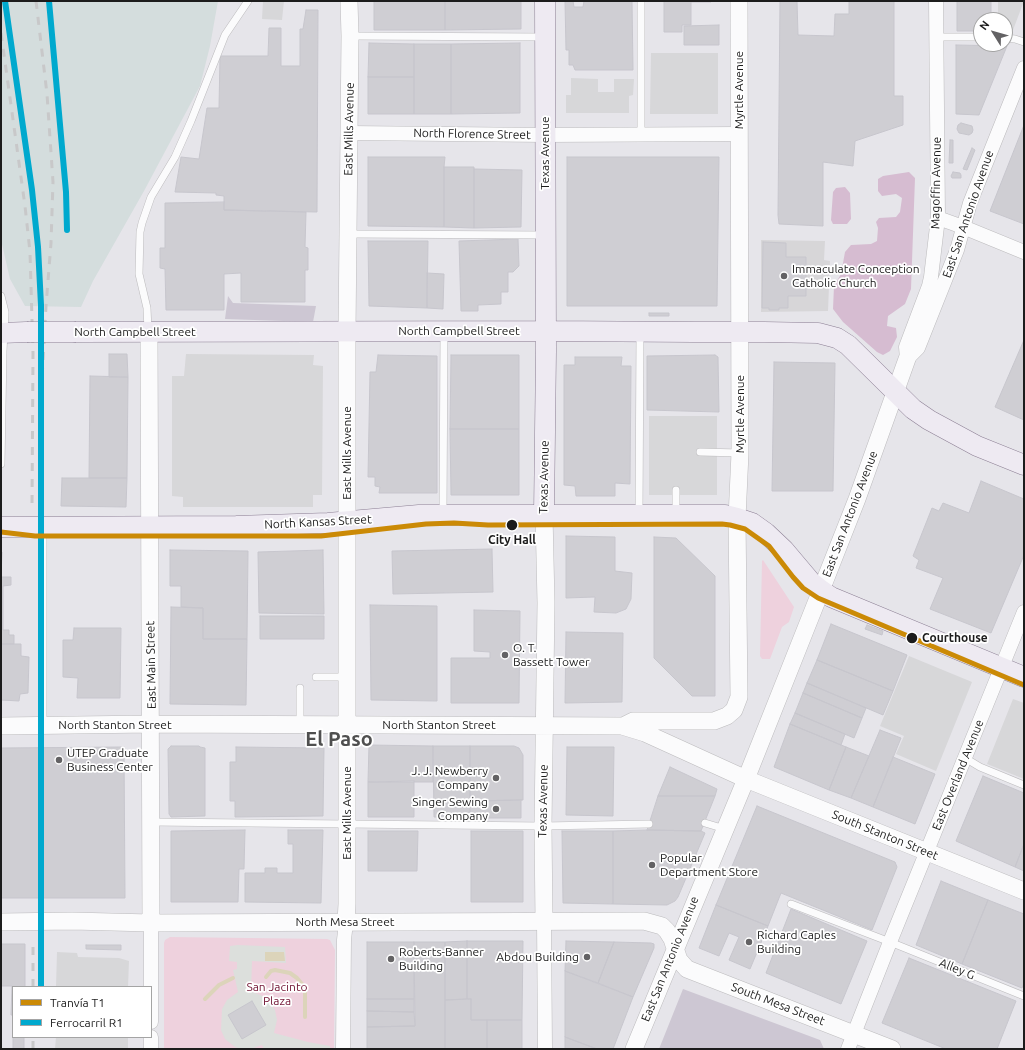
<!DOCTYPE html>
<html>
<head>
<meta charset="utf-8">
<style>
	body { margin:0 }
	#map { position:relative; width:1025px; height:1050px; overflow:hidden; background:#e6e5ea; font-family:Ubuntu,sans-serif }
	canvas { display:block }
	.frame { position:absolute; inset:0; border:2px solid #1c1c1c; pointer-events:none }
	.legend { position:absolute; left:12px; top:986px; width:140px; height:52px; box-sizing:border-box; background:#fff; border:1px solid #a4a4a4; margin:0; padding:5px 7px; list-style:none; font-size:12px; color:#1c1c1c }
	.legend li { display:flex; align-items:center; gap:8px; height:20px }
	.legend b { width:20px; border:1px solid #a4a4a4 }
	.north { position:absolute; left:973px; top:12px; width:40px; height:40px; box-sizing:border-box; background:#fff; border:1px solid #a4a4a4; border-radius:50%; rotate:307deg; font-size:11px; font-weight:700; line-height:16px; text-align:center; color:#1c1c1c }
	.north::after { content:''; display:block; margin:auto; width:14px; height:18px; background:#636264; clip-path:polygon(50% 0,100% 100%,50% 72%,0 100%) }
</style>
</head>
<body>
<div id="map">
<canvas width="1025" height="1050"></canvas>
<div class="frame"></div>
<ul class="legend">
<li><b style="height:5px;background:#cb8a06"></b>Tranvía T1</li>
<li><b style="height:5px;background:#00a9ce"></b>Ferrocarril R1</li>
</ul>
<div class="north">N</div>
</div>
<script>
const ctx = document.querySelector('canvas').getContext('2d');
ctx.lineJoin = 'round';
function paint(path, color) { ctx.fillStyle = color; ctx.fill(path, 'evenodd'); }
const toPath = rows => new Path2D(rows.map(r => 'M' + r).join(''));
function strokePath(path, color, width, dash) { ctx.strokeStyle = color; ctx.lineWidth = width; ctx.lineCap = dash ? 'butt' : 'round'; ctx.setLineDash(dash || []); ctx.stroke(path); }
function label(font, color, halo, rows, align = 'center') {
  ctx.font = font + ' Ubuntu,sans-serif'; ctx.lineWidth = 3.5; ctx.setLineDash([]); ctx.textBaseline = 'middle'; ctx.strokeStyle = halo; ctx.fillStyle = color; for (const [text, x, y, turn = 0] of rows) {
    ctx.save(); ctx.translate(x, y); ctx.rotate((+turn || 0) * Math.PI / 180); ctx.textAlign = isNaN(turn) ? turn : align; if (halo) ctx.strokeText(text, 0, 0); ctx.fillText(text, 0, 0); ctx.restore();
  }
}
const industrial = toPath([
	[1,1,218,1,210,46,200,86,144,191,93,281,81,307,25,306,10,279,2,244,1,227]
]);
const religious = toPath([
	[761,240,825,241,824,260,830,261,828,311,761,312]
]);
const construction = toPath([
	[228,296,233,303,316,306,313,322,225,319],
	[683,989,820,1040,824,1049,659,1049]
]);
const forest = toPath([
	[909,172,915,178,911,289,905,304,888,316,887,326,896,328,897,337,890,351,883,355,877,352,843,322,833,309,834,286,841,274,845,252,851,245,871,244,877,241,878,228,876,222,879,218,896,217,900,212,902,198,896,194,882,196,878,191,878,179,883,176],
	[845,187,850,193,851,219,847,224,833,224,831,220,833,192,836,188]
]);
const park = toPath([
	[763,560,794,607,789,622,782,627,770,659,762,659,760,656,762,561],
	[170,937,327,939,330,940,335,950,334,1049,164,1049,164,943,165,940]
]);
const parking = toPath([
	[263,1,284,1,282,20,262,19],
	[998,1,1024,1,1013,30,1005,30,1005,20,998,20],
	[651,53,718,53,718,114,650,114],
	[571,78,598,79,598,92,614,92,614,79,634,79,633,95,629,96,629,113,566,113,566,95,571,95],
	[186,354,314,355,313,365,323,366,322,495,313,495,313,507,183,507,183,497,172,496,172,376,184,376],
	[649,416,717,416,717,495,649,495],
	[909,656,972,682,936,771,896,754,904,736,880,726],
	[1013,699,1024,703,1024,779,987,764],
	[57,952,77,953,78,957,119,958,129,961,128,987,56,987],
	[56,1037,128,1037,128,1049,55,1049]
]);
const plaza = toPath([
	[238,945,285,947,286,963,252,961,251,991,267,998,275,1010,277,1020,274,1033,308,1042,330,1046,330,1049,264,1049,262,1045,251,1049,241,1049,235,1047,225,1039,221,1030,222,1009,227,1000,238,992,233,970,237,969,237,962,229,961,230,946]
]);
const water = toPath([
	[265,952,284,952,285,961,265,961]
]);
const stream = toPath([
	[266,977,271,971,275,970,290,973,297,978,302,984,305,990,305,1017],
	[205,999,219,985,233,978]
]);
const building = toPath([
	[374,1,445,1,445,30,374,30,374,1],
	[445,1,521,1,521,29,445,30,445,1],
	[565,1,573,1,574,7,583,7,584,1,632,1,633,70,575,70,573,65,569,65,569,50,566,50,565,1],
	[664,1,711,1,711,2,691,2,691,25,682,25,682,32,664,32,664,1],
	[780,1,797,1,798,35,834,36,835,14,849,14,849,1,894,1,894,96,903,96,903,125,855,141,853,166,823,162,823,226,779,224,778,215,780,1],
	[957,1,991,1,991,20,981,20,981,31,957,31,957,1],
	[306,10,318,10,317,212,224,210,224,196,216,195,216,193,175,192,181,157,199,159,207,108,219,108,220,56,268,56,269,28,281,28,281,66,300,66,300,29,303,29,306,10],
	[719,25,719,45,684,45,684,26,719,25],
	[369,43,414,44,414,77,368,77,369,43],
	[520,43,520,113,451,114,451,44,520,43],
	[414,44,451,44,451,114,414,114,414,44],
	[956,45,1007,46,979,115,956,114,956,45],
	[368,77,414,77,414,114,368,114,368,77],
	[961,123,972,126,973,130,972,133,969,135,959,133,957,129,958,125,961,123],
	[1024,125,1024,224,990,211,1024,125],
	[950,140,953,140,953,163,949,163,950,140],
	[972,148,975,150,967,170,963,169,972,148],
	[368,157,445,157,444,167,444,227,368,226,368,157],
	[567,157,719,157,717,306,567,306,567,157],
	[444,167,474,167,474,228,444,227,444,167],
	[474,169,522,170,521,227,474,228,474,169],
	[953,172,960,173,961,175,961,178,952,178,951,176,953,172],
	[224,202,224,210,306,212,305,247,308,248,308,270,305,270,305,302,241,302,241,273,224,274,224,310,166,310,165,269,160,268,160,248,165,248,165,203,224,202],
	[518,239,519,266,513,272,508,272,508,292,501,292,501,304,478,305,478,311,461,311,459,241,518,239],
	[368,241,428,241,427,308,369,306,368,241],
	[763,242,786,243,786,257,806,257,806,296,788,296,788,308,779,308,779,310,769,310,769,308,762,308,763,242],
	[427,273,444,274,443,309,427,308,427,273],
	[649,313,669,313,669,316,649,316,649,313],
	[1024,340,1024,420,995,407,1024,340],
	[109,354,127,354,128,377,109,377,109,354],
	[378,355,437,356,437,493,379,493,380,487,375,486,375,477,368,477,370,372,376,372,378,355],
	[451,355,519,355,519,429,450,429,451,355],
	[715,355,718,357,719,412,647,410,647,356,715,355],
	[575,357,622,357,621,366,631,366,630,484,615,483,615,496,576,496,575,486,564,485,564,365,575,365,575,357],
	[774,362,835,363,833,491,772,491,774,362],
	[90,376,128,377,127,478,89,478,90,376],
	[450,429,519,429,519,495,451,495,450,429],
	[62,478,127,478,126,507,61,506,62,478],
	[981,481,1024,499,1024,555,991,633,930,609,943,578,916,568,919,560,913,556,932,508,939,511,943,503,969,513,981,481],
	[566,536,615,537,615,571,632,573,631,599,626,609,616,613,594,612,595,597,566,598,566,536],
	[654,537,676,538,715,576,715,696,692,696,654,658,654,537],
	[492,549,493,592,393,594,392,551,492,549],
	[170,550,248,551,247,639,203,639,203,608,181,607,181,586,170,586,170,550],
	[323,550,324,614,259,613,258,552,323,550],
	[1,552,2,552,1,577,11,577,11,585,3,586,3,630,9,630,9,635,14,635,14,644,1,644,1,552],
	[370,605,437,606,437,701,371,700,370,605],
	[171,607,203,608,203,639,247,639,246,705,170,704,171,607],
	[474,610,520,611,519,703,451,703,451,658,490,658,490,652,474,651,474,610],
	[260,616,324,616,324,639,260,639,260,616],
	[831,624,907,655,893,691,817,660,831,624],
	[867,625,883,631,882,635,865,629,867,625],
	[74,628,121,628,120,698,77,698,78,678,63,677,63,640,73,640,74,628],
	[566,632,623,633,622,702,565,703,566,632],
	[1,644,21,644,21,656,29,657,28,693,20,694,19,701,1,700,1,644],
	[817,660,893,691,883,715,807,683,817,660],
	[807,683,866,708,862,718,803,693,807,683],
	[803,693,862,718,854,738,795,713,803,693],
	[795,713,845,734,841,745,790,724,795,713],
	[790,724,846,747,829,790,774,767,790,724],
	[880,730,901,738,873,807,851,798,880,730],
	[369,745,433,746,433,782,368,782,369,745],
	[171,746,199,746,200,747,205,748,205,816,171,817,169,814,168,749,171,746],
	[433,746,470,746,470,818,434,817,433,746],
	[470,746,514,746,519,748,523,755,523,800,470,801,470,746],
	[124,747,125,898,1,898,1,748,124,747],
	[236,747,324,748,323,816,235,817,235,801,230,801,230,762,236,762,236,747],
	[567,747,614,747,613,816,566,815,567,747],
	[846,747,869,756,851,798,829,790,846,747],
	[893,757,935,774,915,824,873,807,893,757],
	[670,767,717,789,715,796,658,796,670,767],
	[983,776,1024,793,1024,844,1015,867,956,841,983,776],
	[414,781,414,817,368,817,368,782,414,781],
	[658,796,715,796,701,831,647,830,658,796],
	[521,800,521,818,470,818,470,801,521,800],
	[757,806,895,862,897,867,872,930,781,893,768,926,716,905,757,806],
	[245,830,244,869,239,869,238,902,171,902,171,831,245,830],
	[288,830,323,830,321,903,245,902,245,873,265,873,265,868,277,868,277,873,293,873,293,844,288,844,288,830],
	[647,830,701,831,705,833,678,897,675,901,667,905,613,904,613,831,647,830],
	[368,831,418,831,417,871,368,871,368,831],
	[471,831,523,831,523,902,471,902,471,831],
	[562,831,613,831,613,904,563,903,562,831],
	[1024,844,1024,871,1015,867,1024,844],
	[941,881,988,900,962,964,916,945,941,881],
	[988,900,1024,914,1024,983,1022,988,962,964,988,900],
	[716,905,768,926,750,969,729,960,739,937,729,933,719,956,699,948,716,905],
	[791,909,867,941,841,1004,766,973,791,909],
	[467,941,467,999,445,1000,445,942,467,941],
	[467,941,523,941,522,1020,471,1020,471,999,467,999,467,941],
	[566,941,614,942,598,983,565,971,566,941],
	[367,942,414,942,414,999,367,999,367,942],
	[414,942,445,942,445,1049,367,1049,367,1027,415,1026,414,942],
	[614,942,651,943,654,944,654,948,633,997,598,983,614,942],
	[1,944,25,944,25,987,13,987,13,1015,11,1015,12,986,1,986,1,944],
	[86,945,121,945,121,950,86,949,86,945],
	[909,958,1016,1001,997,1049,946,1049,882,1023,909,958],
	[565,971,633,997,613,1049,597,1049,565,1037,565,971],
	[367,999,414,999,414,1012,367,1011,367,999],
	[471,999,471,1020,487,1020,487,1049,445,1049,445,1000,471,999],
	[252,1001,266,1025,242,1039,228,1015,252,1001],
	[367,1011,414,1012,415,1026,367,1027,367,1011],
	[487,1020,522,1020,522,1049,487,1049,487,1020],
	[13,1037,24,1037,24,1049,13,1049,13,1037],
	[565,1037,597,1049,565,1049,565,1037]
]);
const service = toPath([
	[641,1,641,134],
	[351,36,544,37],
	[936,37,981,37],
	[1005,38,1015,39,1024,42],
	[348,234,545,235],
	[1,296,5,312,3,351,1,464],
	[148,330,147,308,139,274,140,232,142,223,151,197,175,157,191,121,225,35,248,1],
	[700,452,740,453],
	[676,490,676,514],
	[443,514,444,333],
	[639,515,640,333],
	[316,677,346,677],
	[300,724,300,688],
	[43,725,43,529],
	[965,758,980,767,1024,785],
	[151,822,543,826,649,824],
	[705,823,725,829],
	[791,904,890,942,1024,996]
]);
const minor = toPath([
	[349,133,545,135,739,134],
	[938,218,963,227,1024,252],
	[907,359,906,347,929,286,931,277,938,218,936,1],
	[907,359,918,348,957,250,970,203,1024,68],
	[544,922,545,1049],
	[151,1022,151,923],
	[151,1049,151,1037],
	[343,1049,344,940,346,922],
	[848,1049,890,942,1024,612]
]);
const tertiary = toPath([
	[149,332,151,923],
	[544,514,546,603,543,826,544,922],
	[1,726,151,724,622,726,645,733,746,779,1024,891],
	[623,726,633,721,714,721,727,716,734,710,739,697,737,518,740,453,739,1],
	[1,922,72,921,151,923,644,921,662,926,667,931,672,939,679,960,687,969,892,1049],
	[346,922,347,904,347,332,350,36,349,1],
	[634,1049,746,779,818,598,857,499,907,359]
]);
const secondary = toPath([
	[76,332,546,331,694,332,764,332,818,333,837,338,848,345,913,409,929,420,977,446,1024,465],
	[1,333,27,332],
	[544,514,546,351,545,1],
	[1,527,236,526,328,523,419,515,725,515,737,518,752,523,766,533,784,550,811,582,821,590,831,597,1024,677]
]);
const rail = toPath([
	[36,1,47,94,53,182,51,243,46,306,41,397],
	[1,33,25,206,30,252,33,353,32,507],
	[33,987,33,943],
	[33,1049,33,1037]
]);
const secondaryBridge = toPath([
	[27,332,76,332]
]);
const rail1 = toPath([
	[5,1,32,190,38,247,41,305,41,987],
	[49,1,66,192,67,230]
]);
const tram1 = toPath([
	[1,532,35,536,321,536,426,524,454,523,488,525,722,524,730,525,745,529,769,546,793,577,803,588,818,598,1024,685]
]);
const markers = [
	[784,276,4,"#636264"],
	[512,525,6,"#1c1c1c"],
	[912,638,6,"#1c1c1c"],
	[505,655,4,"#636264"],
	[59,760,4,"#636264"],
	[496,778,4,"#636264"],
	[496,809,4,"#636264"],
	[652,865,4,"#636264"],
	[749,942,4,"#636264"],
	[587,957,4,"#636264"],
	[391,959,4,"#636264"]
];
const streetNames = [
	["Myrtle Avenue",739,90,-90],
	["East Mills Avenue",349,129,-89],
	["North Florence Street",472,134,1],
	["Texas Avenue",545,153,-90],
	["Magoffin Avenue",936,183,-89],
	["East San Antonio Avenue",968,214,-71],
	["North Campbell Street",459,331],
	["North Campbell Street",135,332],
	["Myrtle Avenue",740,414,-90],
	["East Mills Avenue",347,453,-90],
	["Texas Avenue",544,477,-89],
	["East San Antonio Avenue",850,514,-69],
	["North Kansas Street",318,522,-3],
	["East Main Street",151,665,-91],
	["North Stanton Street",115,725],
	["North Stanton Street",439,725],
	["East Overland Avenue",958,775,-68],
	["Texas Avenue",543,801,-89],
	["East Mills Avenue",347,813,-90],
	["South Stanton Street",885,835,22],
	["North Mesa Street",345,922],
	["East San Antonio Avenue",670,959,-68],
	["Alley G",957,969,22],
	["South Mesa Street",778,1004,21]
];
const poiNames = [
	["Immaculate Conception",792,269],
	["Catholic Church",792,283],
	["O. T.",513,648],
	["Bassett Tower",513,662],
	["UTEP Graduate",67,753],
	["Business Center",67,767],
	["J. J. Newberry",488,771,"right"],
	["Company",488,785,"right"],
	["Singer Sewing",488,802,"right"],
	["Company",488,816,"right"],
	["Popular",660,858],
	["Department Store",660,872],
	["Richard Caples",757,935],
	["Building",757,949],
	["Roberts-Banner",399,952],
	["Building",399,966],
	["Abdou Building",579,957,"right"]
];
const stopNames = [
	["City Hall",512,540],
	["Courthouse",922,638,"left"]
];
const parkNames = [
	["San Jacinto",277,987],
	["Plaza",277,1001]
];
const townNames = [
	["El Paso",339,739]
];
paint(industrial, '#d4dddd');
paint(religious, '#d7d6d8');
paint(construction, '#cdc7d3');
paint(forest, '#d6bcd1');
paint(park, '#eed1dd');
paint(parking, '#d7d7d9');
paint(plaza, '#dcdfdc');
paint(water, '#dcd4ba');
strokePath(stream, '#dcd4ba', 4);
paint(building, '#cfced3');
strokePath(building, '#c7c6cd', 1);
strokePath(service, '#bcbbbd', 8);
strokePath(minor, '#bcbbbd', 15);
strokePath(tertiary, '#bcbbbd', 18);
strokePath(secondary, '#8b7e93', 21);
strokePath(service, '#fbfbfc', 7);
strokePath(minor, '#fbfbfc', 14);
strokePath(tertiary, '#fbfbfc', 17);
strokePath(secondary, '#eeeaf2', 20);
strokePath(rail, '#c8c8c9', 3, [8, 8]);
strokePath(secondaryBridge, '#8b7e93', 21, []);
strokePath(secondaryBridge, '#eeeaf2', 20);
strokePath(rail1, '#00a9ce', 6);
strokePath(tram1, '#cb8a06', 5);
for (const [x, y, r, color] of markers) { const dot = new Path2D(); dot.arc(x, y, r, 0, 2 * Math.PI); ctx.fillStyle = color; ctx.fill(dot); strokePath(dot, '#fff', 1.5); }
label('12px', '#1c1c1c', '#fff', streetNames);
label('12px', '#1c1c1c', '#fff', poiNames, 'left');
label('bold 12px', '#1c1c1c', '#fff', stopNames);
label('12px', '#711333', '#fff', parkNames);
label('bold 20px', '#4f4f4f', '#fff', townNames);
</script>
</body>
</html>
